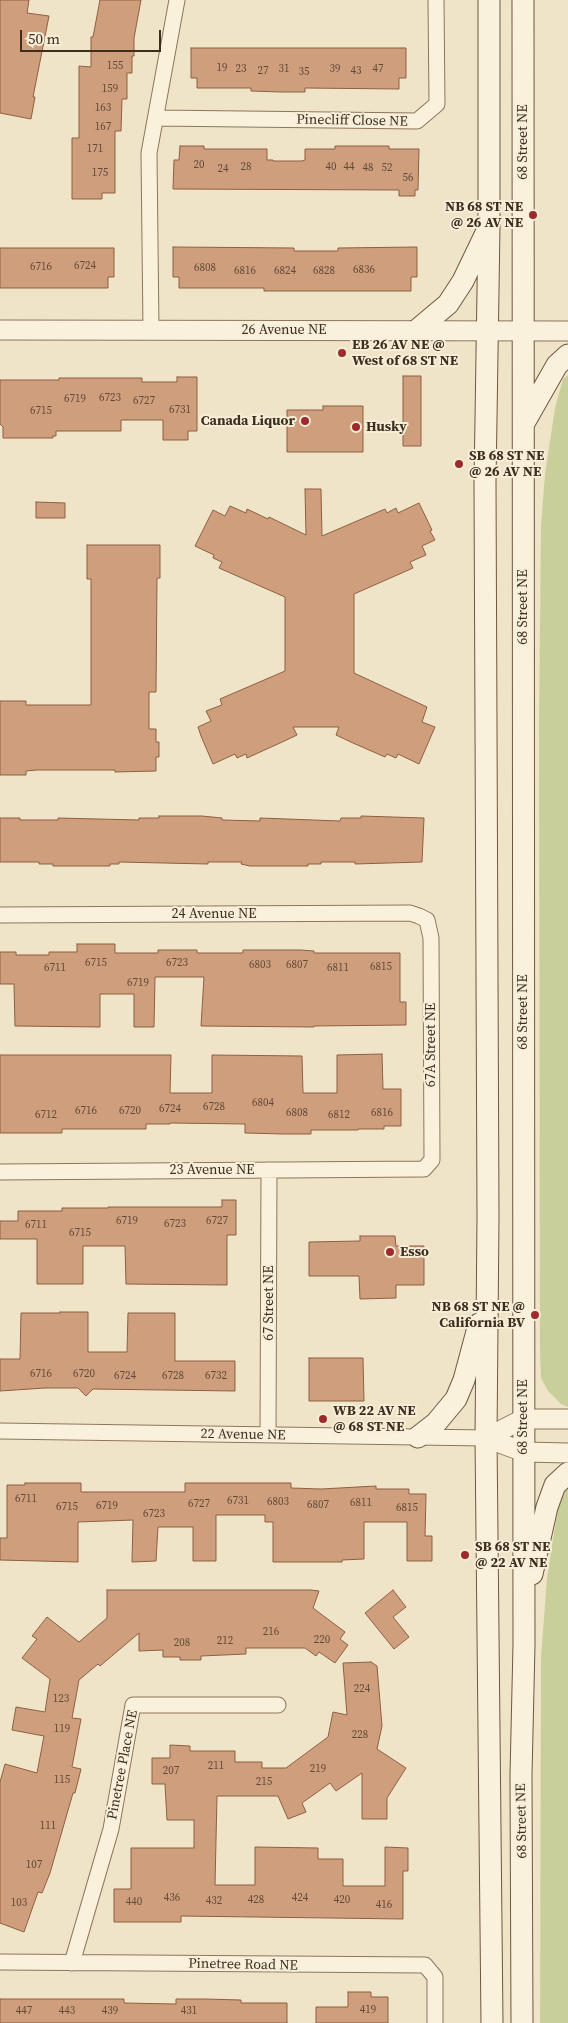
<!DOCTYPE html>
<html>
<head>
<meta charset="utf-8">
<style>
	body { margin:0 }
	#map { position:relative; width:568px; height:2023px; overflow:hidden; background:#f0e4c8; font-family:"Source Serif 4",serif }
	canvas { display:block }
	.scale { position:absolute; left:20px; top:30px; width:141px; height:22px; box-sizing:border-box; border:2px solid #3d2e20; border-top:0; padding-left:6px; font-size:15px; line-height:18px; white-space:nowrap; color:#3d2e20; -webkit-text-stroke:4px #f7eed8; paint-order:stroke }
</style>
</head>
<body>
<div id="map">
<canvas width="568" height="2023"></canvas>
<div class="scale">50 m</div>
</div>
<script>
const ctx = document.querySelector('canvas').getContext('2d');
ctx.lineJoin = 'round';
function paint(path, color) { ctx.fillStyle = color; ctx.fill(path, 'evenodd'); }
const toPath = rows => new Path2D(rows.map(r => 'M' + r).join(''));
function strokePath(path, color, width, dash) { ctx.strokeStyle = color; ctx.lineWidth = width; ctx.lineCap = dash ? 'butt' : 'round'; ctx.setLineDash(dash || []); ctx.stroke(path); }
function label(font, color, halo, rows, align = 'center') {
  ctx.font = font + ' "Source Serif 4",serif'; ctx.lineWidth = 4; ctx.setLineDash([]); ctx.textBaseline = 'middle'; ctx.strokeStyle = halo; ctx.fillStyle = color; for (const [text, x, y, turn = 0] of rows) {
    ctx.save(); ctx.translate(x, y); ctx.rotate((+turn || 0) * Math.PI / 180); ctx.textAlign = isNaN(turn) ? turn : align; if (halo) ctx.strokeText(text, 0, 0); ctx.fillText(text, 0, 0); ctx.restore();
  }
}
const green = toPath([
	[568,375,568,1407,561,1404,548,1391,541,1378,540,1353,539,723,541,525,545,475,555,408,563,379],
	[568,1488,568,2023,540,2023,541,1657,547,1578,557,1513,562,1494]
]);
const building = toPath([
	[0,0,29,0,27,13,49,16,33,97,35,97,31,119,0,113,0,0],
	[100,0,141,0,134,38,134,56,132,56,132,73,127,73,127,99,122,99,121,131,115,131,115,193,102,193,102,199,72,199,72,138,79,138,79,66,91,67,91,37,93,37,100,0],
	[191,48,406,48,406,78,399,78,399,89,305,88,305,92,281,92,251,91,251,88,197,88,197,78,191,78,191,48],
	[180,146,204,146,204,149,267,149,267,160,273,160,273,161,302,161,305,160,305,149,335,149,335,146,389,146,389,149,419,149,418,190,415,190,415,196,399,196,399,190,173,189,174,160,179,160,180,146],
	[173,247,294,248,294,251,338,251,338,248,417,247,417,277,411,277,411,291,264,291,264,288,179,288,179,277,173,277,173,247],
	[0,248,114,248,114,277,108,277,108,288,0,288,0,248],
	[403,376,421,376,421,446,403,446,403,376],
	[177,377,197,377,197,431,188,431,188,440,163,440,163,420,121,420,121,431,56,431,56,436,53,436,53,438,3,438,3,427,0,424,0,380,59,380,59,378,142,378,142,382,177,382,177,377],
	[323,406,363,406,363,452,287,452,287,410,323,410,323,406],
	[305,489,321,489,322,536,385,509,387,513,396,508,398,513,419,503,432,530,430,531,435,540,422,546,426,555,410,562,413,568,354,594,354,673,427,707,422,722,435,727,419,764,398,754,396,758,387,754,385,757,353,743,336,735,339,727,293,727,297,735,280,743,247,758,246,754,237,758,235,754,213,764,201,736,198,727,211,721,206,711,222,705,220,699,285,671,285,597,219,568,222,562,213,558,214,555,195,546,213,510,225,516,230,506,246,513,247,509,268,519,269,517,306,535,305,489],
	[36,502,65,503,65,518,36,518,36,502],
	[87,545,160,545,160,578,157,578,156,692,149,692,149,729,156,729,156,742,159,742,159,757,156,757,156,771,115,772,115,770,37,770,26,771,26,775,0,775,0,701,26,701,26,705,91,705,91,579,87,579,87,545],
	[159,816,202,816,222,818,222,820,260,821,260,818,340,821,341,818,361,818,361,816,424,818,422,862,355,864,355,862,321,862,321,864,308,864,308,866,250,866,241,864,242,862,208,862,208,864,119,862,119,864,110,864,110,866,53,866,53,864,39,864,39,862,0,862,0,818,20,818,20,820,58,820,58,818,139,820,139,818,159,818,159,816],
	[77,944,115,944,115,953,158,953,158,950,197,950,197,953,243,953,243,950,301,950,314,951,314,953,400,953,400,1002,406,1002,406,1025,314,1026,314,1027,201,1026,204,977,155,977,154,1027,134,1027,134,994,100,994,100,1027,15,1026,14,984,0,984,0,952,16,952,16,955,49,955,49,952,77,952,77,944],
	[382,1054,383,1089,401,1089,401,1126,384,1126,384,1129,358,1129,358,1130,311,1130,311,1134,283,1134,245,1133,245,1124,170,1123,170,1124,146,1124,146,1129,62,1129,62,1133,0,1133,0,1055,171,1055,170,1093,212,1093,212,1055,302,1056,303,1093,337,1093,337,1055,382,1054],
	[222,1200,236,1200,236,1235,227,1235,227,1285,126,1284,125,1246,83,1246,83,1284,37,1284,37,1239,0,1239,0,1221,18,1221,18,1211,62,1211,62,1208,108,1208,108,1207,222,1207,222,1200],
	[360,1236,395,1236,396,1246,424,1246,424,1285,396,1285,396,1298,360,1299,359,1276,309,1276,309,1242,360,1241,360,1236],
	[60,1312,88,1312,88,1352,127,1352,128,1313,175,1313,175,1361,235,1361,235,1391,93,1389,86,1396,78,1388,45,1388,0,1391,0,1359,20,1359,21,1313,60,1313,60,1312],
	[309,1358,363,1358,364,1401,309,1401,309,1358],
	[25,1483,81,1483,81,1492,185,1492,185,1483,291,1483,291,1488,321,1489,376,1486,376,1489,409,1489,409,1494,426,1494,425,1536,432,1536,432,1561,407,1561,407,1522,364,1522,364,1559,342,1560,342,1562,273,1562,273,1522,265,1522,265,1515,216,1515,216,1561,193,1561,193,1527,158,1527,156,1561,132,1562,133,1520,78,1522,78,1562,0,1560,0,1538,7,1538,7,1485,25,1485,25,1483],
	[107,1590,311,1590,319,1591,313,1608,345,1632,340,1639,348,1645,335,1663,319,1652,316,1656,305,1648,246,1648,246,1654,201,1656,201,1660,180,1660,180,1657,163,1657,163,1650,139,1651,139,1633,100,1666,98,1664,79,1680,72,1718,81,1719,72,1767,81,1769,75,1793,73,1793,50,1873,42,1893,38,1892,24,1932,0,1923,0,1782,5,1764,37,1773,44,1736,12,1730,16,1707,45,1712,50,1679,22,1658,37,1639,32,1636,47,1617,79,1642,107,1618,107,1590],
	[393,1590,406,1607,393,1617,409,1637,394,1649,365,1613,393,1590],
	[371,1662,377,1666,382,1726,377,1749,406,1768,387,1798,387,1819,362,1819,362,1773,336,1791,330,1783,302,1803,306,1812,288,1819,278,1796,217,1796,215,1885,255,1885,255,1847,318,1848,318,1859,343,1859,343,1886,385,1886,385,1847,408,1848,408,1871,403,1871,403,1919,181,1916,181,1922,114,1922,114,1889,131,1889,131,1848,194,1848,194,1820,167,1820,165,1784,152,1784,152,1758,170,1758,170,1745,190,1746,190,1751,235,1751,235,1762,262,1762,262,1768,286,1768,328,1737,333,1712,347,1715,343,1663,371,1662],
	[348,1992,371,1992,371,1997,388,1997,388,2023,316,2023,316,2007,348,2007,348,1992],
	[0,1999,124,1999,124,2003,176,2004,176,1999,206,1999,241,2000,241,2003,287,2003,287,2023,0,2023,0,1999]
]);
const minor = toPath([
	[156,118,417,121,437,104,436,0],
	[151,330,149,153,177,0],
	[0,915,410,913,419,916,427,920,431,938,432,1160,424,1169,0,1172],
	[0,1431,486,1438],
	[268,1435,269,1170],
	[0,1962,425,1965,435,1977,435,2023],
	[72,1963,111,1829,133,1705,278,1705]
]);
const tertiary = toPath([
	[0,330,568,331],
	[486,1438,523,1419,568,1419],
	[486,1438,524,1452,568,1453]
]);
const secondary = toPath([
	[489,0,489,226,485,482,488,1217,486,1438,492,2023],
	[417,330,448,304,463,281,486,233],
	[524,423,557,365,568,355],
	[418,1437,436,1423,456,1399,464,1380,479,1324],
	[532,1574,547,1507,555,1485,568,1473],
	[522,2023,521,1775,524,1645,523,0]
]);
const markers = [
	[533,215,5,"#9e2a2b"],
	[342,353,5,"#9e2a2b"],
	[305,421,5,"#9e2a2b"],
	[356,427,5,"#9e2a2b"],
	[459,464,5,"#9e2a2b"],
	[390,1252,5,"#9e2a2b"],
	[535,1315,5,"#9e2a2b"],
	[323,1419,5,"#9e2a2b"],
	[465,1555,5,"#9e2a2b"]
];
const numberNames = [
	["155",115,66],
	["19",222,68],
	["23",241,69],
	["31",284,69],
	["39",335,69],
	["47",378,69],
	["27",263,71],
	["43",356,71],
	["35",304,72],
	["159",110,89],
	["163",103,108],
	["167",103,127],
	["171",95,149],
	["20",199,165],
	["28",246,167],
	["40",331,167],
	["44",349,167],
	["48",368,168],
	["52",387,168],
	["24",223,169],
	["175",100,173],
	["56",408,178],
	["6724",85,266],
	["6716",41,267],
	["6808",205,268],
	["6836",364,270],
	["6816",245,271],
	["6824",285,271],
	["6828",324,271],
	["6723",110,398],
	["6719",75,399],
	["6727",144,401],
	["6731",180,410],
	["6715",41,411],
	["6715",96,963],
	["6723",177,963],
	["6803",260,965],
	["6807",297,965],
	["6815",381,967],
	["6711",55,968],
	["6811",338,968],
	["6719",138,983],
	["6804",263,1103],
	["6728",214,1107],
	["6724",170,1109],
	["6716",86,1111],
	["6720",130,1111],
	["6808",297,1113],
	["6816",382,1113],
	["6712",46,1115],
	["6812",339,1115],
	["6719",127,1221],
	["6727",217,1221],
	["6723",175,1224],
	["6711",36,1225],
	["6715",80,1233],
	["6716",41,1374],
	["6720",84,1374],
	["6724",125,1376],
	["6728",173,1376],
	["6732",216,1376],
	["6711",26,1499],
	["6731",238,1501],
	["6803",278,1502],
	["6811",361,1503],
	["6727",199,1504],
	["6807",318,1505],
	["6719",107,1506],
	["6715",67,1507],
	["6815",407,1508],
	["6723",154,1514],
	["216",271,1632],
	["220",322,1640],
	["212",225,1641],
	["208",182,1643],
	["224",362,1689],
	["123",61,1699],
	["119",62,1729],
	["228",360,1735],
	["211",216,1766],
	["219",318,1769],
	["207",171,1771],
	["115",62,1780],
	["215",264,1782],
	["111",48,1826],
	["107",34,1865],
	["436",172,1898],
	["424",300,1898],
	["428",256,1900],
	["420",342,1900],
	["432",214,1901],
	["440",134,1902],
	["103",19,1903],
	["416",384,1905],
	["419",368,2010],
	["447",24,2011],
	["443",67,2011],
	["439",110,2011],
	["431",189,2011]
];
const streetNames = [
	["Pinecliff Close NE",352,121,1],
	["68 Street NE",523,142,-90],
	["26 Avenue NE",284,330],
	["68 Street NE",523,607,-90],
	["24 Avenue NE",214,914],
	["68 Street NE",523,1012,-90],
	["67A Street NE",431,1045,-90],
	["23 Avenue NE",212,1170],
	["67 Street NE",269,1303,-90],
	["68 Street NE",523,1417,-90],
	["22 Avenue NE",243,1435,1],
	["Pinetree Place NE",123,1765,-79],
	["68 Street NE",522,1821,-91],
	["Pinetree Road NE",243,1965,1]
];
const poiNames = [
	["NB 68 ST NE",523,207,"right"],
	["@ 26 AV NE",523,223,"right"],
	["EB 26 AV NE @",352,345],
	["West of 68 ST NE",352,361],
	["Canada Liquor",295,421,"right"],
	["Husky",366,427],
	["SB 68 ST NE",469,456],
	["@ 26 AV NE",469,472],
	["Esso",400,1252],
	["NB 68 ST NE @",525,1307,"right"],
	["California BV",525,1323,"right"],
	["WB 22 AV NE",333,1411],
	["@ 68 ST NE",333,1427],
	["SB 68 ST NE",475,1547],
	["@ 22 AV NE",475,1563]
];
paint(green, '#c9cf9b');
paint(building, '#cf9f7d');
strokePath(building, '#8d5f41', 1);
strokePath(minor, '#8d765c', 17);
strokePath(tertiary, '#8d765c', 21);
strokePath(secondary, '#6f573f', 23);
strokePath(minor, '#faf1dc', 15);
strokePath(tertiary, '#faf1dc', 19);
strokePath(secondary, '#faf1dc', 21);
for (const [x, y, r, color] of markers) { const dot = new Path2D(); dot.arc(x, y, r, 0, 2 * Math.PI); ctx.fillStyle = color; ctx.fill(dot); strokePath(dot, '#f7eed8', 2); }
label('11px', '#624a37', null, numberNames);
label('14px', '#3d2e20', '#f7eed8', streetNames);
label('bold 14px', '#3d2e20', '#f7eed8', poiNames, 'left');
</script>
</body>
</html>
